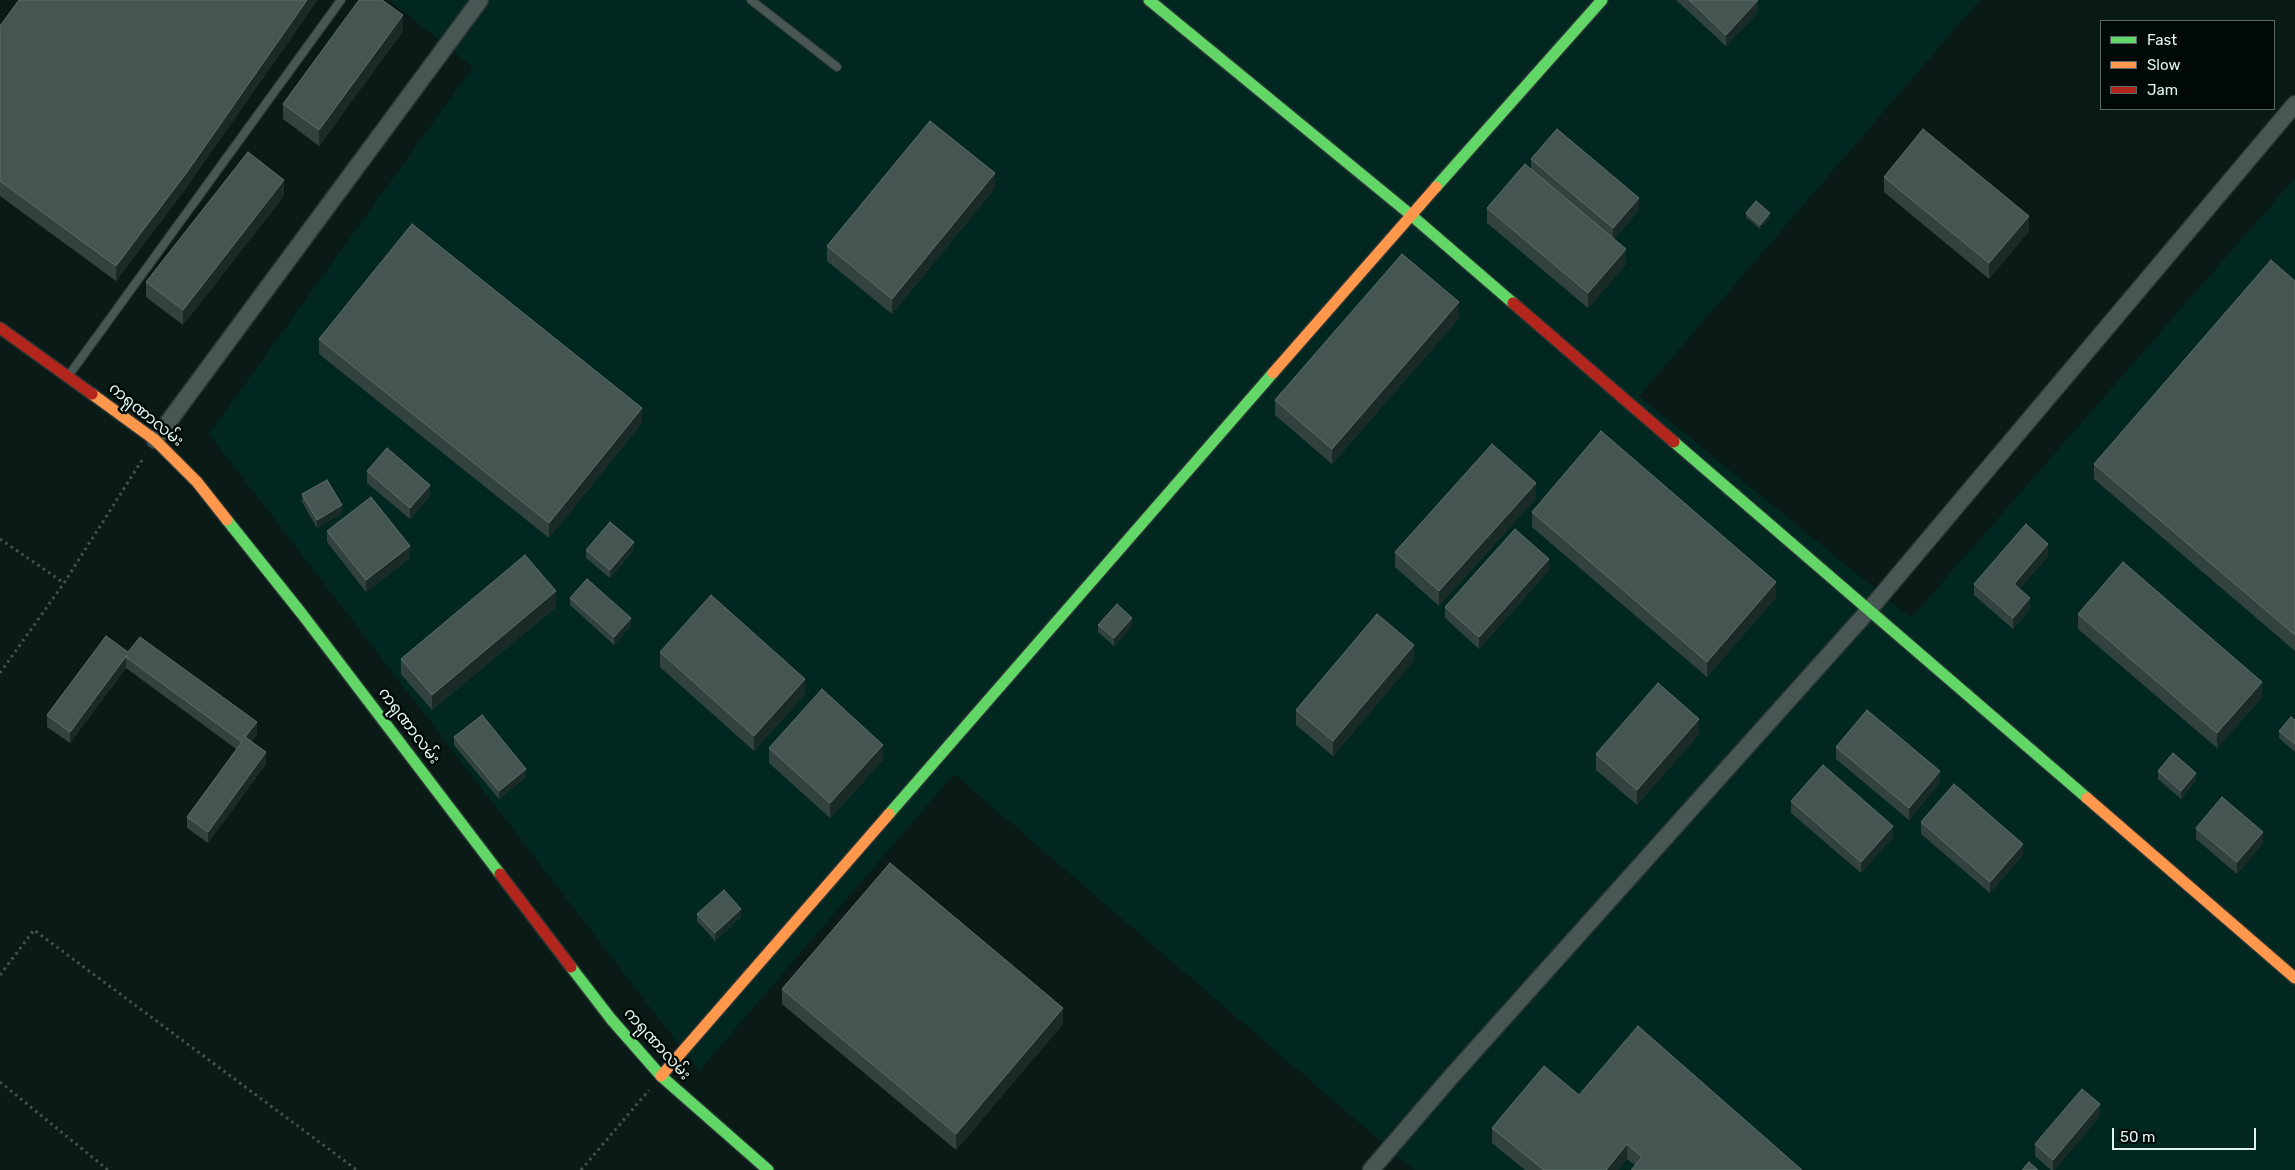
<!DOCTYPE html>
<html>
<head>
<meta charset="utf-8">
<style>
	body { margin:0 }
	#map { position:relative; width:2295px; height:1170px; overflow:hidden; background:#091a17; font-family:Rubik,sans-serif }
	canvas { display:block }
	.legend { position:absolute; left:2100px; top:20px; width:175px; height:90px; box-sizing:border-box; background:#000907; border:1px solid #596864; margin:0; padding:6px 9px; list-style:none; font-size:15px; color:#dff6f0 }
	.legend li { display:flex; align-items:center; gap:10px; height:25px }
	.legend b { width:25px; border:1px solid #596864 }
	.scale { position:absolute; left:2112px; top:1128px; width:144px; height:22px; box-sizing:border-box; border:2px solid #dff6f0; border-top:0; padding-left:6px; font-size:15px; line-height:18px; white-space:nowrap; color:#dff6f0; -webkit-text-stroke:4px #000907; paint-order:stroke }
</style>
</head>
<body>
<div id="map">
<canvas width="2295" height="1170"></canvas>
<ul class="legend">
<li><b style="height:6px;background:#63d668"></b>Fast</li>
<li><b style="height:6px;background:#ff974d"></b>Slow</li>
<li><b style="height:6px;background:#b3261e"></b>Jam</li>
</ul>
<div class="scale">50 m</div>
</div>
<script>
const ctx = document.querySelector('canvas').getContext('2d');
ctx.lineJoin = 'round';
function paint(path, color) { ctx.fillStyle = color; ctx.fill(path, 'evenodd'); }
const toPath = rows => new Path2D(rows.map(r => 'M' + r).join(''));
function strokePath(path, color, width, dash) { ctx.strokeStyle = color; ctx.lineWidth = width; ctx.lineCap = dash ? 'butt' : 'round'; ctx.setLineDash(dash || []); ctx.stroke(path); }
function label(font, color, halo, rows, align = 'center') {
  ctx.font = font + ' Rubik,"Noto Sans Myanmar",sans-serif'; ctx.lineWidth = 5; ctx.setLineDash([]); ctx.textBaseline = 'middle'; ctx.strokeStyle = halo; ctx.fillStyle = color; for (const [text, x, y, turn = 0] of rows) {
    ctx.save(); ctx.translate(x, y); ctx.rotate((+turn || 0) * Math.PI / 180); ctx.textAlign = isNaN(turn) ? turn : align; if (halo) ctx.strokeText(text, 0, 0); ctx.fillText(text, 0, 0); ctx.restore();
  }
}
const built = toPath([
	[389,0,1980,0,1639,396,1911,618,2295,178,2295,1170,1414,1170,954,774,699,1071,209,434,473,67]
]);
const path = toPath([
	[0,539,64,583],
	[0,673,64,583,144,457],
	[0,975,34,930,357,1170],
	[0,1082,108,1170],
	[581,1170,649,1090]
]);
const lane = toPath([
	[751,0,837,67],
	[69,375,341,0]
]);
const street = toPath([
	[155,440,480,0],
	[1371,1170,1450,1078,1869,610,2295,104]
]);
const fast = toPath([
	[1149,0,1411,215,1513,303],
	[1436,187,1602,0],
	[1674,442,2087,798],
	[227,520,302,614,500,874],
	[889,814,1273,373],
	[571,967,611,1019,661,1076,768,1170]
]);
const slow = toPath([
	[1273,373,1436,187],
	[92,394,155,440,197,482,227,520],
	[2087,798,2295,978],
	[661,1076,889,814]
]);
const jam = toPath([
	[1513,303,1674,442],
	[0,328,92,394],
	[500,874,571,967]
]);
const wall = toPath([
	[1676,0,1758,0,1758,12,1726,46],
	[0,26,187,187,116,281,0,196],
	[403,31,319,146,283,119,283,104],
	[1531,159,1639,210,1614,239,1626,264,1588,308,1487,223,1487,208,1531,169],
	[1884,177,2029,231,1989,279,1884,192],
	[995,188,892,314,827,261,827,246],
	[284,196,183,325,146,297,146,282],
	[1746,213,1770,217,1760,229,1746,217],
	[2295,281,2295,651,2094,479,2094,464],
	[1459,318,1332,464,1275,415,1275,400],
	[319,339,642,423,549,538,319,354],
	[367,471,430,496,410,519,367,483],
	[302,494,342,513,317,528,302,502],
	[1536,498,1439,606,1395,567,1395,552],
	[1532,512,1776,597,1707,677,1532,527],
	[327,531,410,558,366,592,327,542],
	[586,550,634,550,610,578,586,558],
	[2048,556,2019,589,2030,610,2013,629,1974,595,1974,584],
	[1549,570,1479,649,1445,618,1445,607],
	[570,598,631,626,614,645,570,605],
	[556,607,432,710,401,674,401,659],
	[2078,614,2262,697,2217,748,2078,629],
	[1098,625,1132,626,1114,646,1098,632],
	[128,652,257,734,251,742,266,764,208,843,187,828,187,817,236,749,126,668,70,743,47,727,47,715],
	[660,652,805,694,754,751,660,667],
	[1414,660,1333,756,1296,725,1296,710],
	[2295,720,2295,752,2279,738,2279,731],
	[1699,734,1637,805,1596,770,1596,754],
	[454,737,526,777,499,799,454,745],
	[1836,747,1940,782,1909,820,1836,759],
	[769,748,883,760,830,818,769,763],
	[2158,771,2196,780,2181,799,2158,779],
	[1791,801,1893,837,1861,873,1791,813],
	[1921,822,2023,855,1990,893,1921,834],
	[2196,828,2263,843,2237,874,2196,839],
	[697,914,741,917,715,941,697,921],
	[782,989,1063,1024,956,1150,782,1004],
	[1579,1095,1802,1170,1635,1165,1627,1159,1618,1170,1525,1170,1492,1143,1492,1128],
	[2100,1116,2054,1170,2051,1170,2035,1156,2035,1144]
]);
const shadedWall = toPath([
	[307,0,318,0,187,187,116,281,116,266],
	[1758,0,1758,12,1726,46,1726,35],
	[403,15,403,31,319,146,319,130],
	[995,173,995,188,892,314,892,299],
	[284,180,284,196,183,325,183,310],
	[1639,198,1639,210,1613,240,1613,228],
	[1770,213,1770,217,1760,229,1760,225],
	[2029,216,2029,231,1989,279,1989,263],
	[1626,249,1626,264,1588,308,1588,293],
	[1459,302,1459,318,1332,464,1332,449],
	[642,408,642,423,549,538,549,523],
	[1536,483,1536,498,1439,606,1439,591],
	[430,485,430,496,410,519,410,508],
	[342,505,342,513,317,528,317,520],
	[634,542,634,550,610,578,610,570],
	[2048,544,2048,556,2014,595,2014,584],
	[410,546,410,558,366,592,366,580],
	[1549,559,1549,570,1479,649,1479,637],
	[1776,582,1776,597,1707,677,1707,662],
	[556,591,556,607,432,710,432,695],
	[2030,598,2030,610,2013,629,2013,618],
	[631,618,631,626,614,645,614,637],
	[1132,618,1132,626,1114,646,1114,638],
	[1414,645,1414,660,1333,756,1333,741],
	[126,657,126,668,70,743,70,732],
	[805,679,805,694,754,751,754,736],
	[2262,682,2262,697,2217,748,2217,733],
	[1699,719,1699,734,1637,805,1637,790],
	[257,722,257,734,245,749,245,737],
	[883,745,883,760,830,818,830,803],
	[266,752,266,764,208,843,208,832],
	[526,769,526,777,499,799,499,791],
	[1940,771,1940,782,1909,820,1909,808],
	[2196,773,2196,780,2181,799,2181,791],
	[1893,826,1893,837,1861,873,1861,862],
	[2263,832,2263,843,2237,874,2237,862],
	[2023,844,2023,855,1990,893,1990,882],
	[741,909,741,917,715,941,715,933],
	[1063,1008,1063,1024,956,1150,956,1134],
	[2100,1104,2100,1116,2054,1170,2053,1170,2053,1160],
	[1627,1144,1627,1159,1618,1170,1606,1170]
]);
const building = toPath([
	[19,0,307,0,187,172,116,266,0,181,0,26,19,0],
	[359,0,382,0,403,15,319,130,283,104,359,0],
	[1689,0,1758,0,1726,35,1689,0],
	[930,121,995,173,892,299,827,246,930,121],
	[1557,129,1639,198,1613,228,1531,159,1557,129],
	[1923,129,2029,216,1989,263,1884,177,1923,129],
	[248,152,284,180,183,310,146,282,248,152],
	[1525,164,1626,249,1588,293,1487,208,1525,164],
	[1756,201,1770,213,1760,225,1746,213,1756,201],
	[412,224,642,408,549,523,319,339,412,224],
	[1402,254,1459,302,1332,449,1275,400,1402,254],
	[2271,260,2295,281,2295,635,2094,464,2271,260],
	[1601,431,1776,582,1707,662,1532,512,1601,431],
	[1492,444,1536,483,1439,591,1395,552,1492,444],
	[387,448,430,485,410,508,367,471,387,448],
	[327,480,342,505,317,520,302,494,327,480],
	[371,497,410,546,366,580,327,531,371,497],
	[610,522,634,542,610,570,586,550,610,522],
	[2026,524,2048,544,2014,584,2030,598,2013,618,1974,584,2026,524],
	[1515,529,1549,559,1479,637,1445,607,1515,529],
	[525,555,556,591,432,695,401,659,525,555],
	[2123,562,2262,682,2217,733,2078,614,2123,562],
	[587,579,631,618,614,637,570,598,587,579],
	[711,595,805,679,754,736,660,652,711,595],
	[1117,604,1132,618,1114,638,1098,625,1117,604],
	[1377,614,1414,645,1333,741,1296,710,1377,614],
	[106,636,128,652,140,637,257,722,245,737,266,752,208,832,187,817,242,742,126,657,127,655,70,732,47,715,106,636],
	[1658,683,1699,719,1637,790,1596,754,1658,683],
	[822,689,883,745,830,803,769,748,822,689],
	[1867,710,1940,771,1909,808,1836,747,1867,710],
	[482,715,526,769,499,791,454,737,482,715],
	[2291,717,2295,720,2295,744,2279,731,2291,717],
	[2173,753,2196,773,2181,791,2158,771,2173,753],
	[1823,765,1893,826,1861,862,1791,801,1823,765],
	[1954,784,2023,844,1990,882,1921,822,1954,784],
	[2222,797,2263,832,2237,862,2196,828,2222,797],
	[890,863,1063,1008,956,1134,782,989,890,863],
	[724,890,741,909,715,933,697,914,724,890],
	[1638,1026,1802,1170,1631,1170,1642,1157,1627,1144,1606,1170,1544,1170,1492,1128,1544,1066,1579,1095,1638,1026],
	[2082,1089,2100,1104,2053,1160,2035,1144,2082,1089],
	[2029,1162,2038,1170,2022,1170,2029,1162]
]);
const streetNames = [
	["ကရုဏာလမ်း",146,415,39],
	["ကရုဏာလမ်း",409,726,53],
	["ကရုဏာလမ်း",657,1044,48]
];
paint(built, '#012720');
strokePath(lane, '#293532', 10);
strokePath(street, '#293532', 19);
strokePath(fast, '#293532', 14);
strokePath(slow, '#293532', 14);
strokePath(jam, '#293532', 14);
strokePath(path, '#455350', 3, [2.5, 4]);
strokePath(lane, '#485754', 8);
strokePath(street, '#485754', 16);
strokePath(fast, '#63d668', 11);
strokePath(slow, '#ff974d', 11);
strokePath(jam, '#b3261e', 11);
paint(wall, '#32433f');
paint(shadedWall, '#1a2a27');
paint(building, '#455652');
strokePath(building, '#5d6f6b', 1);
label('16px', '#dff6f0', '#000907', streetNames);
</script>
</body>
</html>
